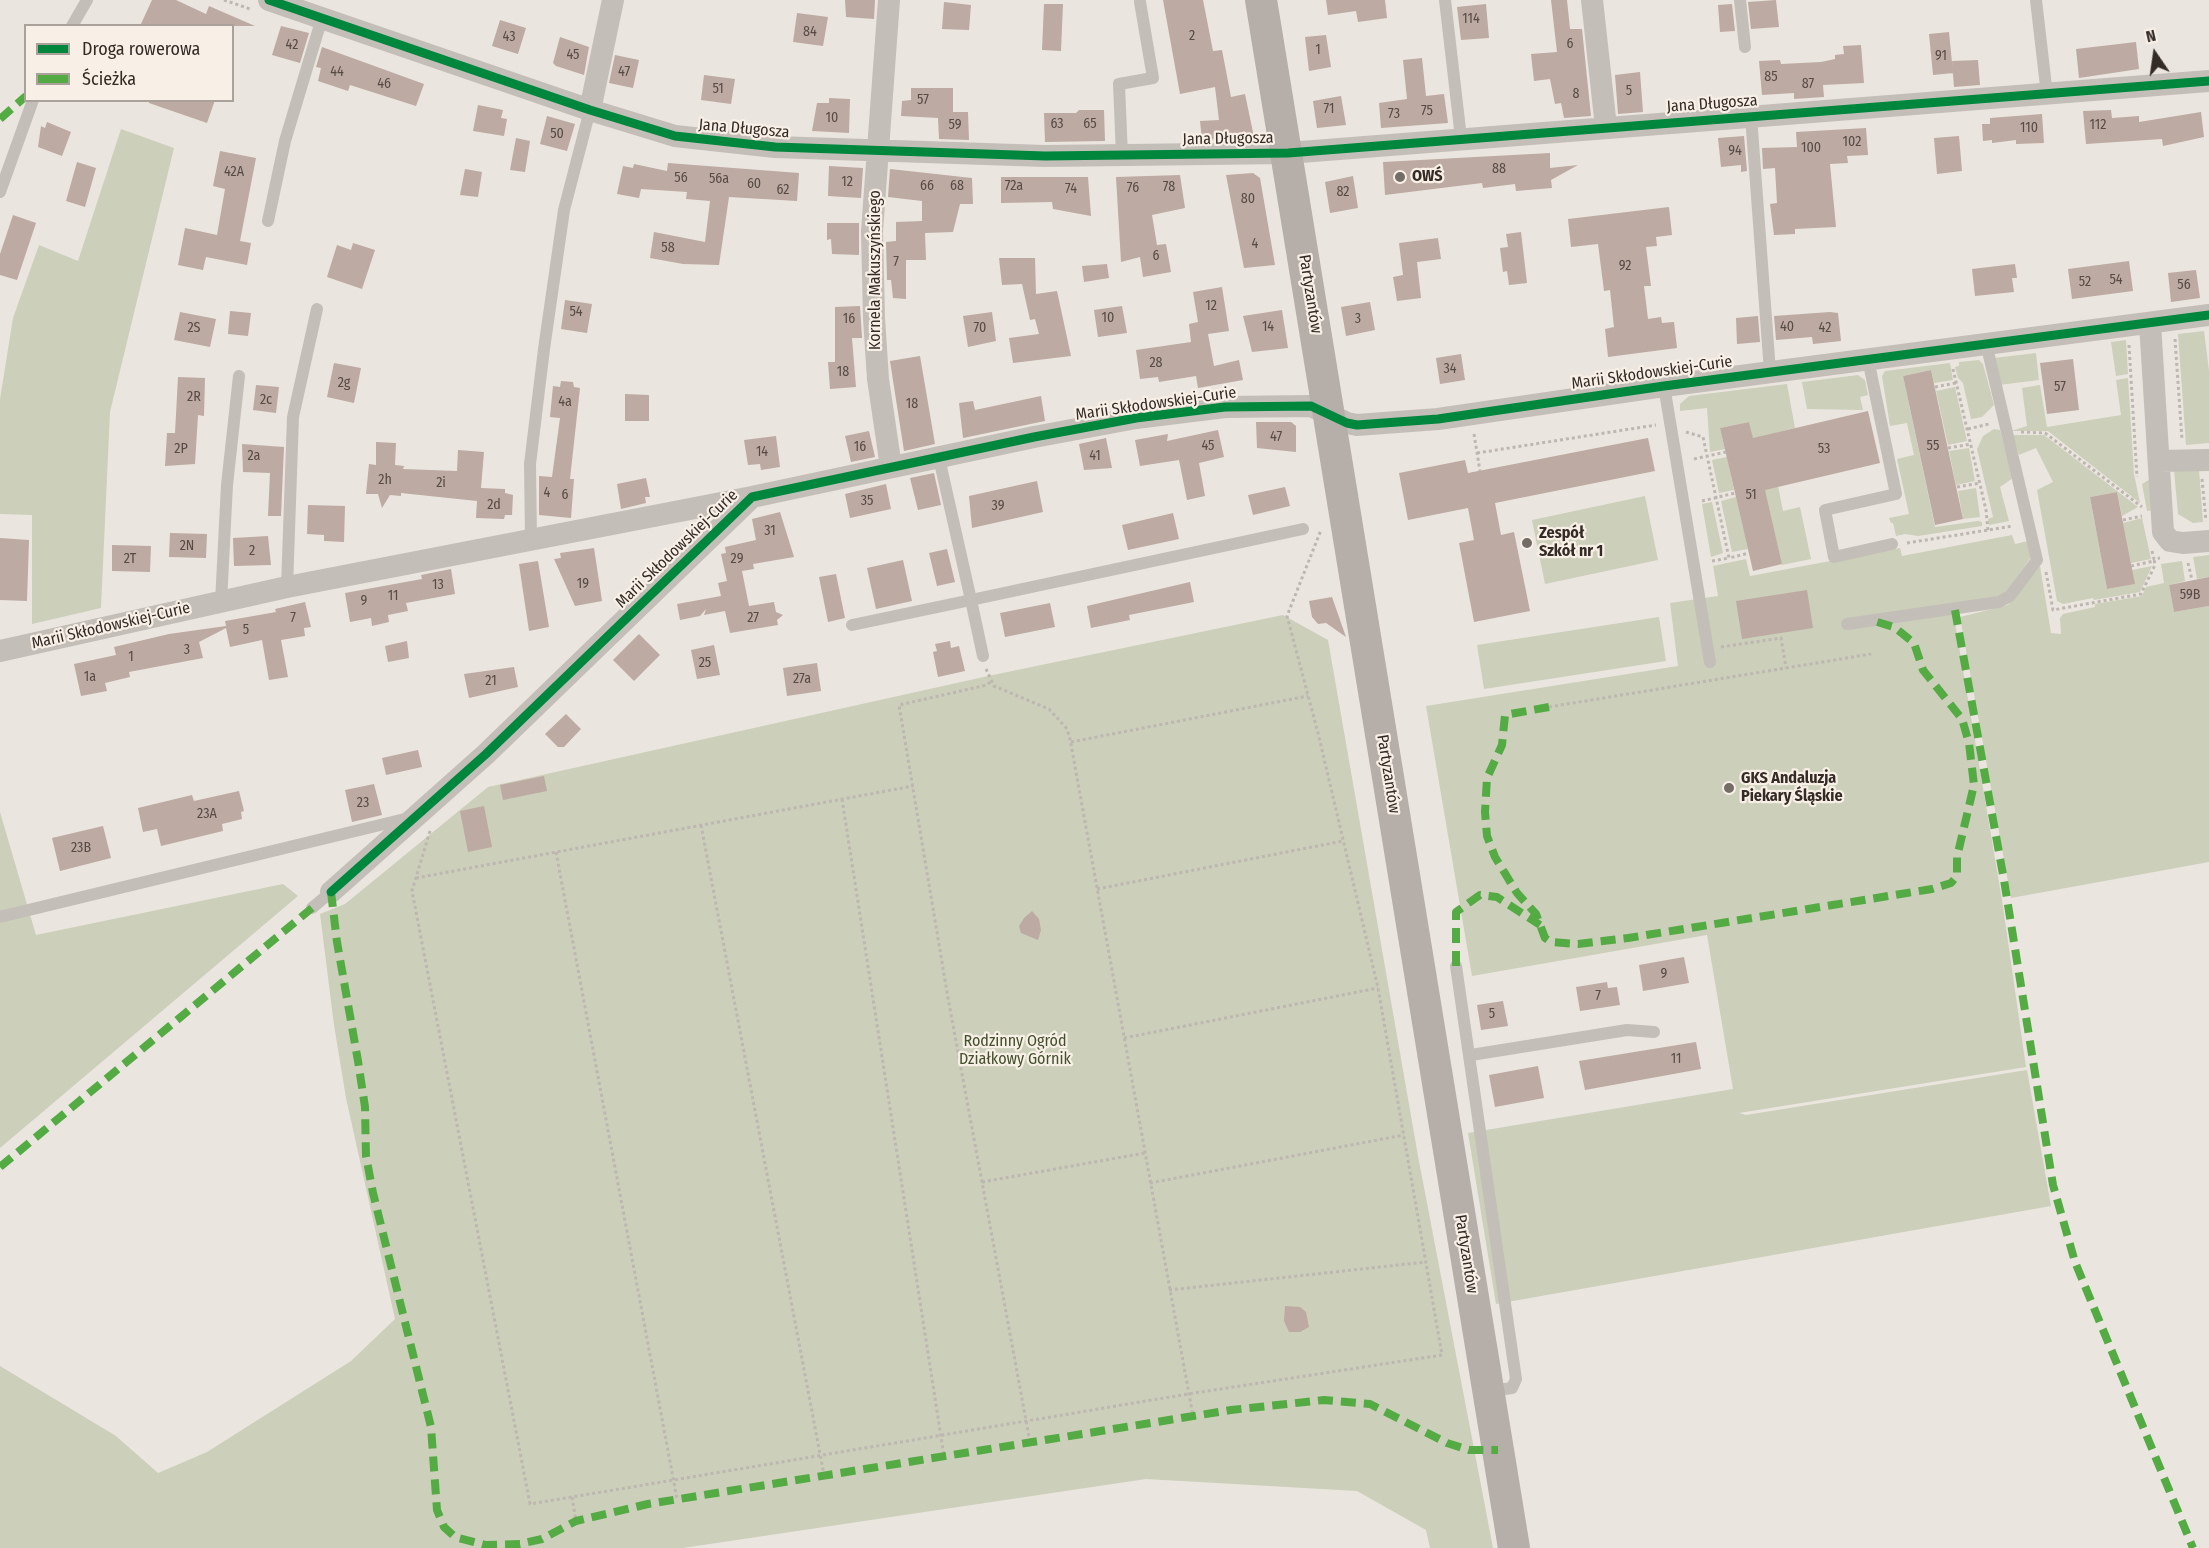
<!DOCTYPE html>
<html>
<head>
<meta charset="utf-8">
<style>
	body { margin:0 }
	#map { position:relative; width:2209px; height:1548px; overflow:hidden; background:#ebe5df; font-family:"Fira Sans Condensed",sans-serif }
	canvas { display:block }
	.legend { position:absolute; left:24px; top:24px; width:210px; height:78px; box-sizing:border-box; background:#f8f0e6; border:2px solid #aaa19a; margin:0; padding:8px 10px; list-style:none; font-size:18px; color:#342b27 }
	.legend li { display:flex; align-items:center; gap:12px; height:30px }
	.legend b { width:30px; border:2px solid #aaa19a }
	.north { position:absolute; left:2125px; top:24px; width:60px; height:60px; -webkit-text-stroke:4px #f8f0e6; paint-order:stroke; rotate:347deg; font-size:16px; font-weight:700; line-height:24px; text-align:center; color:#342b27 }
	.north::after { content:''; display:block; margin:auto; width:21px; height:27px; background:#342b27; clip-path:polygon(50% 0,100% 100%,50% 72%,0 100%) }
</style>
</head>
<body>
<div id="map">
<canvas width="2209" height="1548"></canvas>
<ul class="legend">
<li><b style="height:8px;background:#00873e"></b>Droga rowerowa</li>
<li><b style="height:8px;background:#54ab44"></b>Ścieżka</li>
</ul>
<div class="north">N</div>
</div>
<script>
const ctx = document.querySelector('canvas').getContext('2d');
ctx.lineJoin = 'round';
function paint(path, color) { ctx.fillStyle = color; ctx.fill(path, 'evenodd'); }
const toPath = rows => new Path2D(rows.map(r => 'M' + r).join(''));
function strokePath(path, color, width, dash) { ctx.strokeStyle = color; ctx.lineWidth = width; ctx.lineCap = dash ? 'butt' : 'round'; ctx.setLineDash(dash || []); ctx.stroke(path); }
function label(font, color, halo, rows, align = 'center') {
  ctx.font = font + ' "Fira Sans Condensed",sans-serif'; ctx.lineWidth = 4.5; ctx.setLineDash([]); ctx.textBaseline = 'middle'; ctx.strokeStyle = halo; ctx.fillStyle = color; for (const [text, x, y, turn = 0] of rows) {
    ctx.save(); ctx.translate(x, y); ctx.rotate((+turn || 0) * Math.PI / 180); ctx.textAlign = isNaN(turn) ? turn : align; if (halo) ctx.strokeText(text, 0, 0); ctx.fillText(text, 0, 0); ctx.restore();
  }
}
const green = toPath([
	[121,129,174,148,110,412,101,608,32,624,32,515,0,514,0,399,13,318,39,245,78,261],
	[2204,331,2209,371,2209,443,2186,445,2178,334],
	[2126,340,2128,374,2116,376,2111,342],
	[2036,353,2039,380,1999,385,1994,358],
	[1979,360,1983,364,1994,405,1982,417,1971,419,1963,383,1958,378,1955,367,1959,366,1959,362],
	[1950,363,1953,380,1934,383,1931,370,1903,376,1935,527,1978,521,1982,522,1982,526,1918,536,1905,534,1896,536,1893,523,1891,523,1889,518,1909,514,1897,459,1914,455,1907,423,1890,426,1882,376,1885,371],
	[1858,375,1865,380,1868,395,1860,397,1863,410,1807,409,1802,382],
	[2128,378,2134,474,2140,503,2048,431,2011,431,2027,426,2022,388,2040,385,2047,427,2121,415,2116,380],
	[1787,384,1795,428,1768,435,1783,511,1800,507,1811,559,1782,565,1749,422,1720,428,1725,449,1710,452,1707,408,1680,411,1680,404,1689,396],
	[1955,387,1967,441,1948,445,1936,391],
	[1994,429,2000,430,2013,478,2000,487,2009,521,1989,525,1988,519,1993,517,1977,449,1983,436],
	[2012,435,2044,435,2138,507,2122,516,2117,492,2090,497,2107,589,2134,584,2132,570,2152,566,2140,592,2094,600,2093,598,2063,604,2057,601,2037,490,2053,482,2036,448,2019,455],
	[1969,448,1975,481,1956,485,1949,451],
	[1727,457,1734,490,1719,493,1712,460],
	[2199,469,2203,522,2193,523,2178,514,2174,470],
	[2152,478,2155,510,2147,511,2142,484],
	[1976,488,1980,517,1963,519,1958,491],
	[1645,496,1658,560,1545,584,1532,520],
	[1736,497,1748,549,1732,552,1721,501],
	[1712,502,1723,553,1711,557,1702,504],
	[2142,518,2151,559,2131,563,2123,523],
	[2012,535,2015,544,2028,541,2031,557,2007,592,1999,597,1952,605,2002,900,2026,1067,1739,1113,1746,1115,2027,1070,2051,1206,1496,1304,1468,1133,1733,1089,1707,935,1472,976,1426,706,1678,666,1670,603,1718,596,1713,566,1746,559,1750,576,1900,548,1902,556],
	[2209,555,2209,577,2197,579,2193,557],
	[2182,561,2185,581,2169,585,2174,612,2209,606,2209,862,2011,898,1960,617,2008,605,2040,566,2051,633,2061,634,2060,618,2063,614,2095,607,2095,604,2142,596,2146,587,2164,583,2161,564],
	[1283,615,1328,640,1418,1156,1493,1548,1430,1548,1426,1530,1357,1491,1146,1479,683,1548,0,1548,0,1366,116,1436,158,1473,207,1452,351,1361,395,1319,346,1098,334,1025,320,914,345,904,488,787,988,676],
	[1659,617,1666,661,1484,689,1477,645],
	[0,812,36,935,283,884,298,896,0,1148]
]);
const building = toPath([
	[152,0,176,0,206,14,209,6,255,26,140,26],
	[845,0,875,0,874,19,846,17],
	[1163,0,1203,0,1213,51,1222,50,1231,97,1245,94,1254,137,1202,140,1200,121,1219,120,1215,87,1180,94],
	[1326,0,1385,0,1387,18,1358,22,1356,11,1328,15],
	[1551,0,1567,0,1570,29,1582,29,1591,116,1564,118,1561,103,1555,104,1550,79,1534,81,1531,54,1557,52],
	[1776,0,1779,27,1751,29,1748,2],
	[944,2,971,5,969,30,942,29],
	[1044,4,1063,4,1061,51,1042,50],
	[1486,4,1489,38,1461,40,1457,7],
	[1732,4,1735,31,1720,32,1718,5],
	[797,13,828,17,823,46,793,42],
	[500,20,526,28,518,54,492,46],
	[281,26,309,33,300,63,272,55],
	[1949,32,1953,73,1933,75,1929,34],
	[1326,35,1331,67,1309,71,1305,37],
	[560,37,589,47,584,75,556,66,553,63],
	[2136,42,2139,69,2079,78,2076,49],
	[1861,45,1864,83,1823,85,1824,97,1794,99,1794,93,1762,95,1759,61,1780,60,1781,64,1821,62,1835,59,1835,55,1844,54,1843,46],
	[322,47,424,84,416,106,350,85,348,91,318,81,321,68,316,67],
	[615,55,639,60,633,88,609,83],
	[1422,58,1426,96,1444,94,1448,123,1381,128,1379,103,1407,99,1403,60],
	[1978,60,1980,85,1954,87,1952,61],
	[1640,72,1643,112,1618,114,1615,75],
	[704,75,735,79,731,104,701,100],
	[911,88,953,88,953,112,968,112,969,140,939,139,938,118,901,116,902,101,911,100],
	[1341,96,1346,125,1317,128,1313,101],
	[829,98,850,99,849,133,812,131,817,103,829,103],
	[149,100,215,100,207,123,149,103],
	[478,105,503,110,501,118,507,119,504,136,473,131],
	[1079,110,1104,110,1105,141,1045,142,1044,113,1076,113],
	[2111,110,2112,118,2139,116,2139,122,2201,112,2204,137,2163,146,2162,139,2086,144,2083,111],
	[2042,114,2044,143,2016,144,2016,140,1992,143,1992,140,1983,141,1982,124,1990,124,1990,118],
	[547,116,575,124,567,151,540,144],
	[47,122,71,132,62,156,38,147,41,126,45,128],
	[1866,128,1868,155,1847,156,1848,163,1830,164,1836,227,1795,229,1795,234,1774,235,1770,204,1777,203,1775,168,1763,169,1762,148,1797,147,1796,132],
	[1744,136,1747,171,1741,172,1741,165,1721,167,1718,138],
	[1959,136,1962,171,1937,174,1934,138],
	[516,138,530,141,525,172,510,170],
	[220,151,256,158,240,241,251,243,247,265,206,257,203,270,178,265,185,228,217,235,225,189,213,186],
	[1550,153,1550,168,1578,165,1551,180,1552,188,1516,191,1515,184,1483,188,1482,183,1385,195,1383,162],
	[77,162,96,168,85,207,66,201],
	[668,163,799,173,797,201,729,197,719,265,683,264,650,258,654,232,705,242,710,201,686,199,687,192,641,189,639,198,617,194,623,166,633,168,634,164,667,171],
	[829,166,863,168,861,198,828,196],
	[465,169,482,172,478,197,460,195],
	[890,169,972,178,973,204,960,204,953,232,925,233,926,260,906,260,906,299,893,298,891,280,887,280,886,242,896,241,896,222,922,221,922,201,888,197],
	[1253,173,1260,178,1275,265,1244,268,1226,175],
	[1180,175,1185,208,1152,215,1157,245,1166,244,1171,272,1143,277,1140,257,1121,262,1116,177],
	[1353,176,1358,208,1330,213,1325,182],
	[1001,177,1088,177,1091,216,1053,209,1052,202,1001,203],
	[1669,207,1672,235,1656,237,1657,246,1646,247,1651,286,1644,286,1648,319,1661,317,1662,323,1674,322,1677,348,1608,357,1605,329,1614,327,1610,290,1604,291,1598,244,1571,247,1568,219],
	[13,215,36,223,17,280,0,275,0,254],
	[827,223,859,223,859,255,832,254,831,239,827,240],
	[1521,232,1527,283,1509,285,1507,271,1503,272,1500,248,1508,247,1506,234],
	[1438,238,1441,259,1417,262,1421,298,1397,301,1393,277,1403,275,1399,243],
	[353,243,375,250,362,289,327,277,337,245,351,250],
	[999,258,1035,258,1036,294,1057,291,1071,356,1013,363,1009,338,1039,334,1035,319,1030,320,1022,284,1002,285],
	[2129,261,2133,291,2072,299,2068,269],
	[1107,264,1109,278,1084,282,1082,266],
	[2015,264,2017,278,2012,278,2014,292,1975,296,1972,269],
	[2196,270,2200,298,2171,302,2168,273],
	[1222,287,1229,331,1208,334,1214,366,1239,360,1243,380,1198,388,1196,376,1159,382,1158,377,1140,379,1136,350,1191,342,1189,324,1198,322,1193,292],
	[565,300,592,304,587,333,561,329],
	[1370,302,1375,330,1346,336,1341,307],
	[860,306,862,338,852,338,856,387,830,389,828,362,835,362,835,307],
	[1122,306,1127,333,1098,337,1094,310],
	[1282,310,1288,348,1252,352,1243,316],
	[230,311,251,313,248,336,228,334],
	[180,312,216,319,210,347,174,340],
	[992,312,996,341,968,347,963,316],
	[1830,312,1838,313,1841,341,1813,344,1812,337,1776,340,1774,316],
	[1758,316,1760,342,1737,344,1736,318],
	[1461,354,1465,380,1440,384,1436,358],
	[920,356,935,444,904,451,890,361],
	[2073,359,2079,410,2047,414,2040,363],
	[334,363,361,368,354,403,327,397],
	[1931,370,1963,519,1935,525,1903,376],
	[178,377,205,378,204,416,198,415,195,464,165,466,167,433,175,433],
	[561,381,573,382,574,387,580,388,570,479,574,479,571,518,539,515,539,476,552,477,560,418,550,417,553,386,560,387],
	[256,385,279,387,276,413,253,410],
	[625,394,649,395,649,421,625,421],
	[1041,396,1045,421,963,438,959,403,973,401,975,410],
	[1868,411,1880,463,1765,490,1782,564,1753,571,1720,428,1749,422,1753,438],
	[1256,422,1291,422,1296,426,1296,452,1257,448],
	[1218,430,1224,457,1199,463,1205,496,1187,500,1179,460,1140,466,1135,440,1168,434,1167,441],
	[869,431,875,457,851,462,845,436],
	[776,436,780,467,761,470,760,464,748,465,744,440],
	[1106,438,1112,468,1084,470,1079,444],
	[1648,438,1655,471,1495,503,1501,535,1514,532,1530,611,1474,622,1459,543,1474,540,1468,508,1408,520,1399,473,1465,460,1468,473],
	[376,442,396,443,395,465,404,466,403,469,457,471,458,450,484,452,481,488,505,489,505,493,513,495,512,515,505,515,504,519,476,518,477,501,401,493,401,496,390,495,382,508,378,494,366,494,369,464,376,465],
	[242,444,284,447,281,516,268,516,270,473,243,472],
	[934,473,941,505,918,510,910,478],
	[646,478,650,497,645,497,646,503,621,509,617,484],
	[1037,481,1043,512,972,528,969,496],
	[886,484,891,509,850,518,845,494],
	[1285,487,1290,506,1253,515,1248,495],
	[2117,492,2135,584,2107,589,2090,497],
	[308,505,345,506,344,542,324,541,324,535,307,534],
	[780,512,794,557,753,564,754,569,742,571,749,606,774,602,776,612,783,615,777,620,778,625,730,633,725,611,704,615,706,609,700,616,680,620,677,604,721,596,718,583,727,581,721,554,726,553,725,547,756,540,752,519],
	[1173,513,1179,539,1128,550,1122,525],
	[170,533,207,534,206,558,169,557],
	[268,536,271,565,234,566,233,538],
	[0,538,29,540,27,601,0,600],
	[112,545,151,546,150,572,112,571],
	[594,548,602,601,575,606,554,559,561,558,560,553],
	[947,549,955,582,937,586,929,553],
	[903,560,912,601,876,609,867,568],
	[538,561,549,627,529,631,519,564],
	[451,569,455,594,406,603,408,611,388,615,389,622,372,626,371,618,350,622,345,593,422,579,421,575],
	[836,574,845,618,828,622,819,577],
	[2209,577,2209,606,2174,612,2169,585],
	[1190,582,1194,602,1129,615,1130,620,1091,628,1087,606],
	[1807,590,1813,628,1742,639,1736,601],
	[1332,597,1346,637,1326,623,1318,624,1312,617,1309,601],
	[305,602,311,627,304,628,305,636,281,640,288,677,269,680,262,640,230,647,226,628,199,642,203,658,129,672,130,677,105,683,107,691,81,696,74,664,116,655,114,647,169,634,226,626,225,621,276,612,275,609],
	[1050,603,1055,627,1005,637,1000,613],
	[639,634,660,655,634,681,613,660],
	[407,641,409,658,388,662,385,646],
	[950,641,951,648,959,646,965,671,938,677,933,652,937,651,935,644],
	[714,645,720,675,697,679,691,650],
	[817,663,821,691,787,696,783,668],
	[514,667,518,687,469,698,464,674],
	[566,714,581,729,564,747,558,747,545,734],
	[418,750,422,767,386,775,382,758],
	[544,776,547,791,503,800,500,785],
	[374,784,382,815,352,822,345,790],
	[239,791,244,811,241,812,242,819,222,824,223,831,161,846,157,829,143,832,138,808,192,795,194,801],
	[484,806,492,847,468,852,460,811],
	[103,826,111,858,60,871,52,838],
	[1032,911,1039,919,1041,930,1038,940,1021,933,1019,926,1024,918],
	[1684,957,1689,983,1643,991,1639,965],
	[1607,982,1608,988,1617,987,1620,1005,1580,1011,1576,987],
	[1503,1001,1508,1026,1481,1030,1477,1005],
	[1696,1042,1701,1069,1585,1090,1579,1061],
	[1538,1066,1544,1098,1495,1107,1489,1075],
	[1285,1306,1300,1307,1306,1312,1309,1327,1300,1332,1289,1332,1284,1321]
]);
const path = toPath([
	[224,0,250,9],
	[2175,339,2182,440],
	[2129,345,2137,477],
	[1953,369,1986,510,1988,531],
	[1935,387,1956,383],
	[1968,429,1989,424],
	[1686,432,1703,437,1729,558,1749,553],
	[2021,432,2045,433,2142,507],
	[1474,434,1480,471],
	[1948,448,1971,444],
	[1477,453,1656,425],
	[1694,459,1726,452],
	[2202,479,2206,521],
	[1957,487,1980,483],
	[1702,501,1735,493],
	[2123,520,2142,516],
	[1907,543,2013,526],
	[2152,551,2154,559,2160,558],
	[1712,561,1729,558],
	[2188,563,2192,580],
	[2131,566,2154,561],
	[2046,572,2053,610,2141,594,2155,565,2154,559],
	[1721,647,1781,638,1786,668],
	[986,669,994,686,1049,709,1067,729,1070,739,1193,1416],
	[990,682,987,685,899,705,948,998,1030,1442],
	[1549,707,1871,654],
	[1071,742,1308,696],
	[842,799,944,1456],
	[701,825,824,1475],
	[430,831,412,891,530,1504,1188,1394,1442,1355,1378,988,1318,733,1287,616,1321,530],
	[556,852,677,1499],
	[416,878,913,786],
	[1097,889,1343,841],
	[1124,1038,1378,988],
	[982,1182,1145,1153],
	[1150,1183,1404,1135],
	[1169,1290,1426,1262],
	[572,1497,576,1521]
]);
const lane = toPath([
	[1445,0,1461,138],
	[1740,0,1745,47],
	[2036,0,2047,95],
	[72,26,87,0],
	[1751,116,1770,372],
	[1122,156,1119,84,1153,78,1140,2],
	[0,192,33,100],
	[268,221,285,141,322,18],
	[1868,359,1896,494,1825,510,1834,557,1892,544],
	[1664,386,1710,662],
	[939,458,971,600,1303,529],
	[531,538,530,464,544,349,564,210,590,110],
	[287,587,293,417,317,309],
	[221,602,227,485,239,376],
	[1847,624,1999,602,2010,596,2037,560,1986,343],
	[852,625,971,600,983,656],
	[312,908,331,892],
	[0,917,409,818],
	[1456,966,1516,1379,1512,1388,1490,1391],
	[1471,1055,1627,1030,1654,1032]
]);
const street = toPath([
	[269,0,590,110,675,136,775,147,1045,156,1288,153,2209,81],
	[889,0,872,231,874,318,878,379,891,467],
	[1592,0,1606,127],
	[590,110,613,0],
	[2150,323,2163,532,2170,541,2183,543,2209,541],
	[2159,461,2209,460],
	[0,651,287,587,752,497],
	[331,892,486,754,752,497,1034,437,1136,418,1225,407,1311,406,1347,423,1357,425,1438,419,1664,386,2209,315]
]);
const secondary = toPath([
	[1261,0,1514,1548]
]);
const quiet = toPath([
	[0,119,26,96],
	[1955,610,2004,880,2053,1185,2075,1262,2193,1548],
	[1549,707,1505,715,1502,745,1487,778,1485,812,1487,836,1495,857,1517,893,1536,914,1545,938,1551,942,1578,944,1628,938,1932,889,1951,883,1957,876,1957,857,1974,785,1969,743,1962,719,1923,670,1914,643,1894,627,1874,621],
	[331,892,337,942,358,1061,365,1107,366,1156,373,1193,431,1427,437,1510,444,1527,455,1537,486,1545,520,1544,542,1539,576,1521,648,1504,1231,1410,1324,1400,1370,1404,1447,1443,1469,1450,1498,1450],
	[1456,966,1456,912,1480,895,1497,897,1540,925],
	[0,1167,312,908]
]);
const cycleway = toPath([
	[269,0,590,110,675,136,775,147,1045,156,1288,153,2209,81],
	[331,892,486,754,752,497,1034,437,1136,418,1225,407,1311,406,1347,423,1357,425,1438,419,1664,386,2209,315]
]);
const markers = [
	[1400,177,6,"#746c67"],
	[1527,543,6,"#746c67"],
	[1729,788,6,"#746c67"]
];
const numberNames = [
	["114",1471,19],
	["84",810,32],
	["2",1192,36],
	["43",509,37],
	["6",1570,44],
	["42",292,45],
	["1",1318,50],
	["45",573,55],
	["91",1941,56],
	["44",337,72],
	["47",624,72],
	["85",1771,77],
	["46",384,84],
	["87",1808,84],
	["51",718,89],
	["5",1629,91],
	["8",1576,94],
	["57",923,100],
	["71",1329,109],
	["75",1427,111],
	["73",1394,114],
	["10",832,118],
	["63",1057,124],
	["65",1090,124],
	["59",955,125],
	["112",2098,125],
	["110",2029,128],
	["50",557,134],
	["102",1852,142],
	["100",1811,148],
	["94",1735,151],
	["88",1499,169],
	["42A",234,172],
	["56",681,178],
	["56a",719,179],
	["12",847,182],
	["60",754,184],
	["66",927,186],
	["68",957,186],
	["72a",1014,186],
	["78",1169,187],
	["76",1133,188],
	["74",1071,189],
	["62",783,190],
	["82",1343,192],
	["80",1248,199],
	["4",1255,244],
	["58",668,248],
	["6",1156,256],
	["7",896,262],
	["92",1625,266],
	["54",2116,280],
	["52",2085,282],
	["56",2184,285],
	["12",1211,306],
	["54",576,312],
	["10",1108,318],
	["16",849,319],
	["3",1358,319],
	["14",1268,327],
	["40",1787,327],
	["2S",194,328],
	["70",980,328],
	["42",1825,328],
	["28",1156,363],
	["34",1450,369],
	["18",843,372],
	["2g",344,383],
	["57",2060,387],
	["2R",194,397],
	["2c",266,400],
	["4a",565,402],
	["18",912,404],
	["47",1276,437],
	["45",1208,446],
	["55",1933,446],
	["16",860,447],
	["2P",181,449],
	["53",1824,449],
	["14",762,452],
	["2a",254,456],
	["41",1095,456],
	["2h",385,480],
	["2i",441,483],
	["4",547,493],
	["6",565,495],
	["51",1751,495],
	["35",867,501],
	["2d",494,505],
	["39",998,506],
	["31",770,531],
	["2N",187,546],
	["2",252,551],
	["2T",130,559],
	["29",737,559],
	["19",583,584],
	["13",438,585],
	["59B",2190,595],
	["11",393,596],
	["9",364,601],
	["7",293,618],
	["27",753,618],
	["5",246,630],
	["3",187,650],
	["1",131,657],
	["25",705,663],
	["1a",90,677],
	["27a",802,679],
	["21",491,681],
	["23",363,803],
	["23A",207,814],
	["23B",81,848],
	["9",1664,974],
	["7",1598,996],
	["5",1492,1014],
	["11",1676,1059]
];
const streetNames = [
	["Jana Długosza",1712,104,-4],
	["Jana Długosza",744,129,5],
	["Jana Długosza",1228,139,-1],
	["Kornela Makuszyńskiego",876,270,-90],
	["Partyzantów",1310,294,81],
	["Marii Skłodowskiej-Curie",1652,373,-8],
	["Marii Skłodowskiej-Curie",1156,404,-8],
	["Marii Skłodowskiej-Curie",677,549,-44],
	["Marii Skłodowskiej-Curie",111,626,-13],
	["Partyzantów",1388,774,81],
	["Partyzantów",1466,1254,81]
];
const poiNames = [
	["OWŚ",1412,177],
	["Zespół",1539,534],
	["Szkół nr 1",1539,552],
	["GKS Andaluzja",1741,779],
	["Piekary Śląskie",1741,797]
];
const parkNames = [
	["Rodzinny Ogród",1015,1042],
	["Działkowy Górnik",1015,1060]
];
paint(green, '#cccfba');
paint(building, '#bdaaa2');
strokePath(path, '#bdb6b1', 3, [3, 3]);
strokePath(lane, '#c4beb8', 12);
strokePath(street, '#c4beb8', 22);
strokePath(secondary, '#b5aea9', 32);
strokePath(quiet, '#54ab44', 8, [15, 8]);
strokePath(cycleway, '#00873e', 9);
for (const [x, y, r, color] of markers) { const dot = new Path2D(); dot.arc(x, y, r, 0, 2 * Math.PI); ctx.fillStyle = color; ctx.fill(dot); strokePath(dot, '#f8f0e6', 2); }
label('14px', '#564b46', null, numberNames);
label('16px', '#342b27', '#f8f0e6', streetNames);
label('bold 16px', '#342b27', '#f8f0e6', poiNames, 'left');
label('16px', '#43502d', '#f8f0e6', parkNames);
</script>
</body>
</html>
